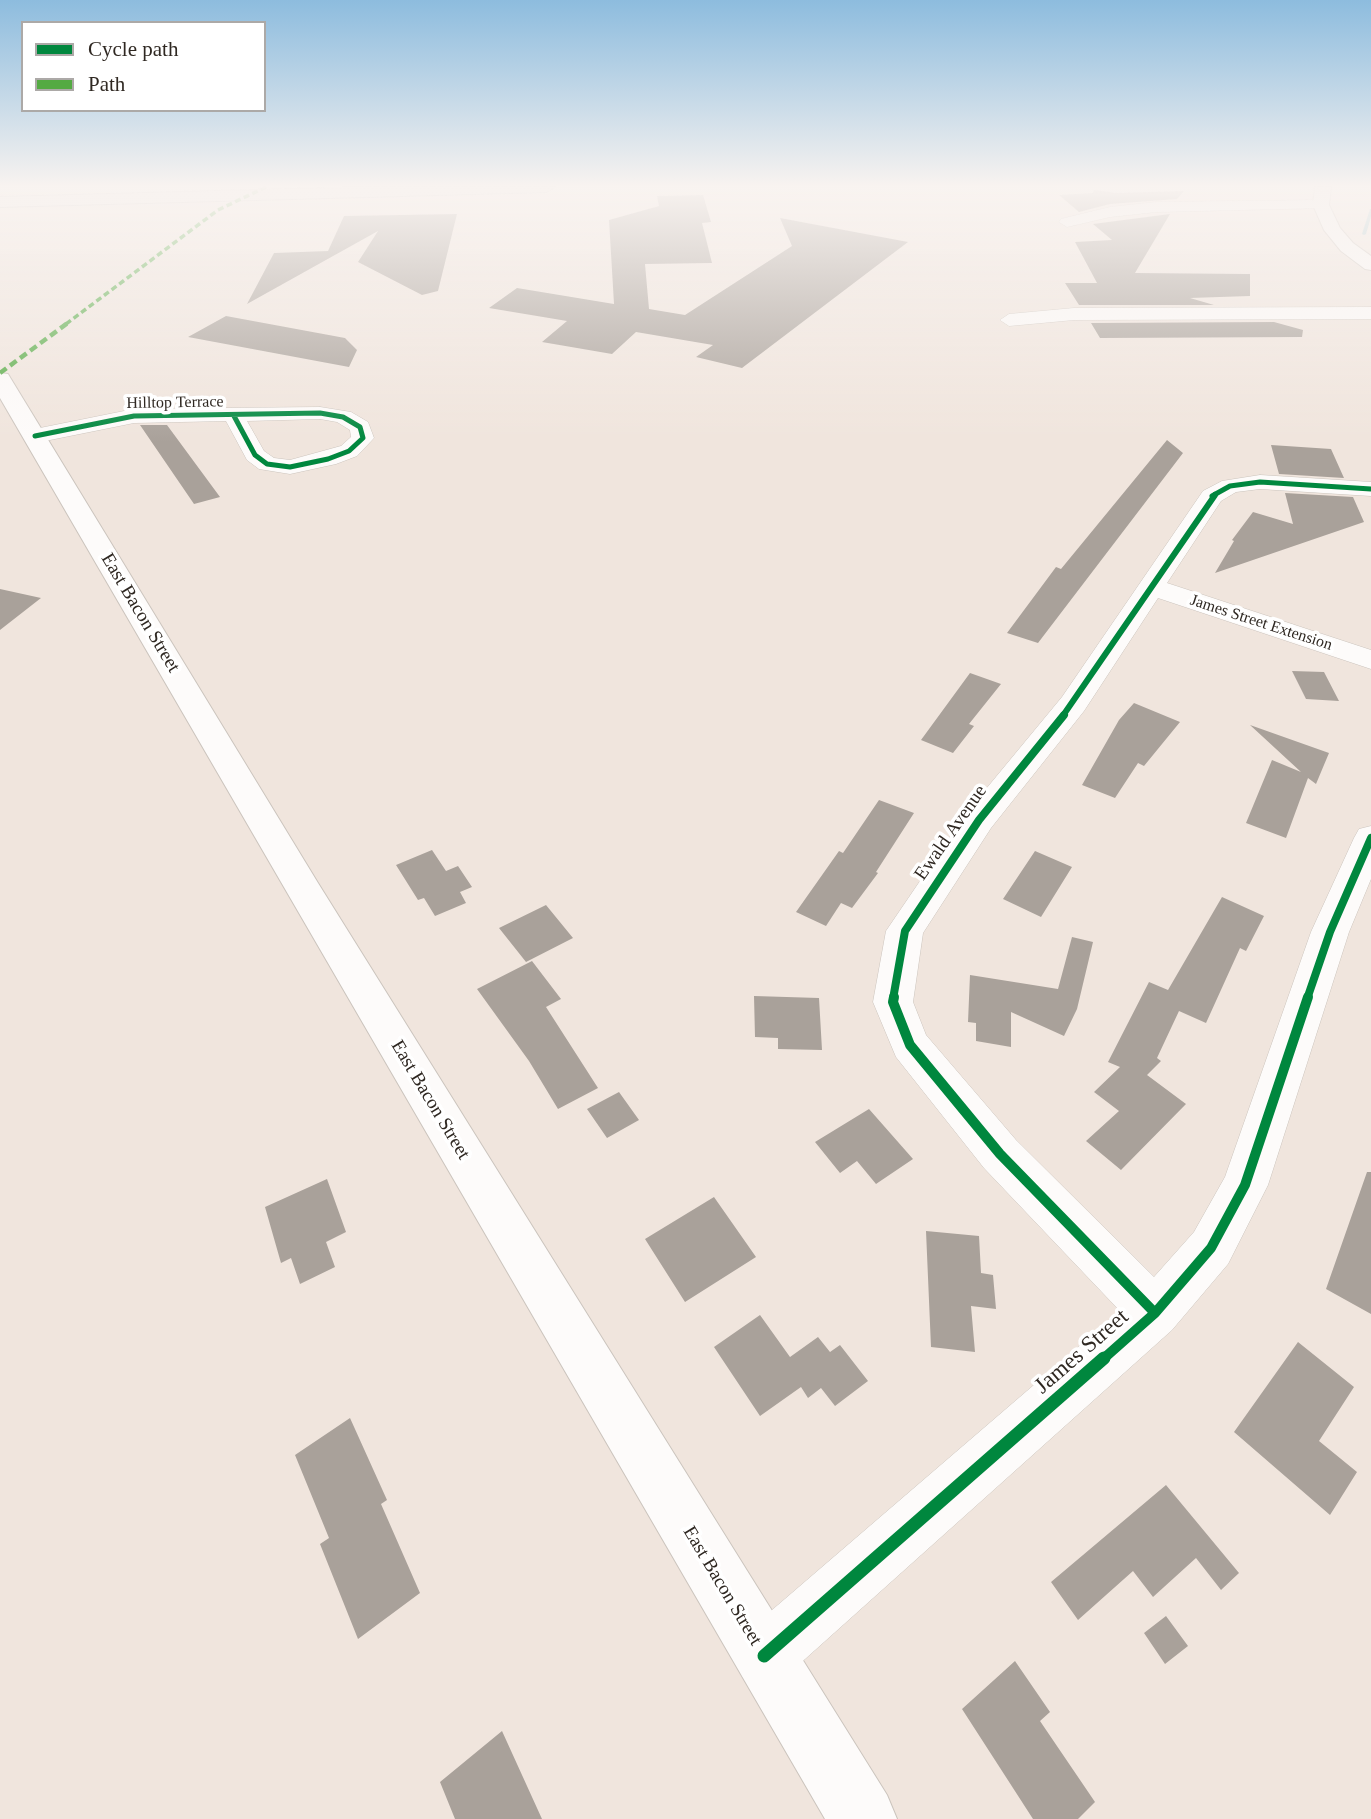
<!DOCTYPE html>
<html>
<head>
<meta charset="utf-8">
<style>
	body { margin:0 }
	#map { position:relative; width:1371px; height:1819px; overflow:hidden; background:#f0e5dd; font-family:"Times New Roman",serif }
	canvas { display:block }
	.legend { position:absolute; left:21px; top:21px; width:245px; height:91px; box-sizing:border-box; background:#fff; border:2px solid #aca9a7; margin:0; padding:9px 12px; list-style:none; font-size:21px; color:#2f2822 }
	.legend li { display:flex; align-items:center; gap:14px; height:35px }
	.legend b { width:35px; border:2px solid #aca9a7 }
</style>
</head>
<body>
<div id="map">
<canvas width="1371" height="1819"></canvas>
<ul class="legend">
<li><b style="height:9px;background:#00873e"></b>Cycle path</li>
<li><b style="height:9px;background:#54aa43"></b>Path</li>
</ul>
</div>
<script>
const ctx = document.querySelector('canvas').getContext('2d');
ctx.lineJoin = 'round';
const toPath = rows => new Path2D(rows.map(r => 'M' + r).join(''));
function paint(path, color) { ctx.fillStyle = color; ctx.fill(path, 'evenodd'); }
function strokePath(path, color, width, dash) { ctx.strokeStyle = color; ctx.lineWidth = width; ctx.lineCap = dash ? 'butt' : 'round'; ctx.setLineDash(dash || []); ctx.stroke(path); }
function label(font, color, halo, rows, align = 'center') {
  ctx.font = font + ' "Times New Roman",serif'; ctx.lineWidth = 7; ctx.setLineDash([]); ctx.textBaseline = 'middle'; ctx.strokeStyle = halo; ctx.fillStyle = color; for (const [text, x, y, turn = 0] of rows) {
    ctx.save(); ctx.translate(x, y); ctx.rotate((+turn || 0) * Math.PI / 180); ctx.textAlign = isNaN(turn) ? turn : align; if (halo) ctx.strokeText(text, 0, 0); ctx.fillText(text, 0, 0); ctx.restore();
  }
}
const stream = toPath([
	[1370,209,1371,209,1371,217,1366,234,1364,235,1362,234,1370,209]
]);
const building = toPath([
	[1094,190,1117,193,1184,191,1177,199,1110,204,1079,212,1059,195,1093,193],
	[703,195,711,222,702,223,712,263,645,264,649,309,685,315,792,246,780,218,908,242,742,368,696,357,713,345,636,332,612,354,542,342,567,321,489,308,517,288,614,304,609,220,659,206,657,196],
	[457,214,438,291,422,295,358,262,378,231,247,304,274,253,328,251,344,216],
	[1170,214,1135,273,1250,274,1250,296,1190,298,1214,305,1079,305,1065,283,1097,283,1075,242,1112,240,1093,224],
	[226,316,345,338,357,350,349,367,188,337],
	[1274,322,1303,330,1302,337,1100,338,1091,323],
	[140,425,167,425,220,497,194,504],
	[1167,440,1183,453,1038,643,1007,633,1056,567,1061,569],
	[1271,445,1331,449,1344,478,1279,474],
	[1285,493,1353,497,1364,522,1215,573,1234,541,1232,540,1253,512,1293,524],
	[0,589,41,598,0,630],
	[1292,671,1324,672,1339,701,1306,699],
	[970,673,1001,684,969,724,974,726,953,753,921,740],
	[1134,703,1180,722,1144,766,1138,763,1115,798,1082,785,1119,720],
	[1250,725,1329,753,1316,784,1308,778,1286,838,1246,823,1272,760,1301,772],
	[879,800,914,813,876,872,878,873,852,908,841,903,826,926,796,912,839,851,843,853],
	[432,850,446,871,458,866,472,887,460,892,466,903,435,916,424,898,418,900,396,865],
	[1035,851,1072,867,1041,917,1003,899],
	[1222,897,1264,916,1246,951,1240,948,1206,1023,1179,1011,1157,1058,1161,1061,1147,1075,1186,1104,1121,1170,1086,1141,1119,1111,1094,1092,1120,1067,1108,1062,1149,982,1168,990],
	[546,905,573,938,526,962,499,928],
	[1072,937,1093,942,1077,1009,1064,1036,1011,1012,1011,1047,976,1041,976,1023,968,1022,970,975,1058,989],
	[532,961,561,999,546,1007,598,1088,558,1109,529,1061,477,989],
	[754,996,819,998,822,1050,778,1049,778,1038,755,1037],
	[619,1092,639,1120,607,1138,587,1109],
	[869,1109,913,1159,876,1184,857,1161,840,1173,815,1142],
	[1367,1172,1371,1172,1371,1314,1326,1289],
	[327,1179,346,1232,326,1242,335,1267,300,1284,291,1258,281,1263,265,1207],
	[714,1197,756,1257,685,1302,645,1239],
	[926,1231,979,1236,981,1273,993,1275,996,1309,971,1306,975,1352,931,1347],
	[760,1315,790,1357,818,1337,830,1352,840,1345,868,1381,835,1406,821,1388,808,1398,801,1387,760,1416,714,1347],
	[1298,1342,1354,1387,1319,1441,1357,1472,1330,1515,1234,1432],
	[350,1418,387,1500,381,1504,420,1593,358,1639,320,1544,329,1538,295,1455],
	[1166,1485,1239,1573,1221,1590,1196,1558,1153,1597,1133,1571,1078,1620,1051,1582],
	[1166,1616,1188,1646,1165,1664,1144,1633],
	[1015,1661,1050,1712,1040,1721,1095,1802,1078,1819,1033,1819,962,1709],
	[502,1731,542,1819,455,1819,440,1782]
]);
const minor = toPath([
	[1321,200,1329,205,1326,208,1156,212,1110,217,1067,227,1059,222,1061,219,1110,207,1156,202,1321,200],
	[1371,307,1371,319,1074,320,1009,326,1000,320,1009,314,1074,308,1371,307],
	[320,407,351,412,368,422,374,438,357,456,336,464,290,474,259,469,247,460,226,421,134,423,35,443,27,441,24,436,27,431,35,429,134,409,320,407],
	[320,419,337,422,350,430,351,437,341,446,290,460,274,458,264,451,247,421,320,419],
	[1260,475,1371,482,1371,496,1260,489,1236,492,1221,501,1167,583,1371,650,1371,669,1158,598,1084,711,991,828,923,933,913,1002,926,1035,1016,1140,1154,1277,1194,1232,1225,1177,1311,932,1354,838,1359,829,1371,826,1371,879,1349,932,1268,1185,1228,1264,1172,1330,785,1677,764,1686,743,1677,734,1656,743,1635,1120,1311,984,1168,896,1057,873,1002,886,931,967,812,1062,697,1203,491,1222,481,1260,475]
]);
const tertiary = toPath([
	[1315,187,1331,187,1329,205,1340,228,1353,243,1371,256,1371,270,1365,269,1341,251,1324,230,1313,205,1315,187]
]);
const secondary = toPath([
	[0,373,8,374,11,379,318,883,887,1795,897,1819,825,1819,0,398,0,373]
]);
const primary = toPath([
	[363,187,555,187,547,192,0,207,0,197,363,187]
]);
const quietFar1 = toPath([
	[66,324,218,210,266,187]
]);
const quiet = toPath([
	[0,373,69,322]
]);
const cyclewayFar4 = toPath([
	[35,436,134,416,320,413,343,417,360,427,363,438,349,451,328,459,290,467,267,464,255,455,234,416],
	[1212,496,1230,486,1260,482,1371,489]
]);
const cyclewayFar3 = toPath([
	[1062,717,1215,495]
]);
const cyclewayFar2 = toPath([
	[893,999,905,931,979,820,1064,715],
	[1307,999,1330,932,1371,838]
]);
const cyclewayFar1 = toPath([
	[894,997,893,1002,910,1045,1000,1154,1155,1313],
	[1102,1360,1155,1313,1211,1248,1245,1185,1308,997]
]);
const cycleway = toPath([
	[764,1656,1104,1358]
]);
const farStreetnames = [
	["Hilltop Terrace",175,403,-1],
	["James Street Extension",1261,623,18]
];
const streetNames = [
	["East Bacon Street",140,613,59],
	["Ewald Avenue",951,833,-55],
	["East Bacon Street",430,1100,59],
	["East Bacon Street",722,1586,59]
];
const nearStreetnames = [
	["James Street",1082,1352,-41]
];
paint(stream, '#a5c9d0');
paint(building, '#a9a19a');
strokePath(minor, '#cbc4bd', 1);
strokePath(tertiary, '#cbc4bd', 2);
strokePath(secondary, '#cbc4bd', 2);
strokePath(primary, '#c8c2bf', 2);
paint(minor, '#fdfbfa');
paint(tertiary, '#fdfbfa');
paint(secondary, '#fdfbfa');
paint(primary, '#f5efeb');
strokePath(quietFar1, '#54aa43', 3.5, [6, 3.5]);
strokePath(quiet, '#54aa43', 4.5, [8, 4.5]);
strokePath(cyclewayFar4, '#00873e', 5);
strokePath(cyclewayFar3, '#00873e', 6);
strokePath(cyclewayFar2, '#00873e', 8);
strokePath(cyclewayFar1, '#00873e', 10);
strokePath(cycleway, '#00873e', 13);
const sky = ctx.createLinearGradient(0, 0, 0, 442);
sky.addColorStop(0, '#8dbcde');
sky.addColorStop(0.42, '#f8f3f0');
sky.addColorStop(1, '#f8f3f000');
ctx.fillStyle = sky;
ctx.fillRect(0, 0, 1371, 442);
label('16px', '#2f2822', '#fff', farStreetnames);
label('19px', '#2f2822', '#fff', streetNames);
label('23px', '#2f2822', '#fff', nearStreetnames);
</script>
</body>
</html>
